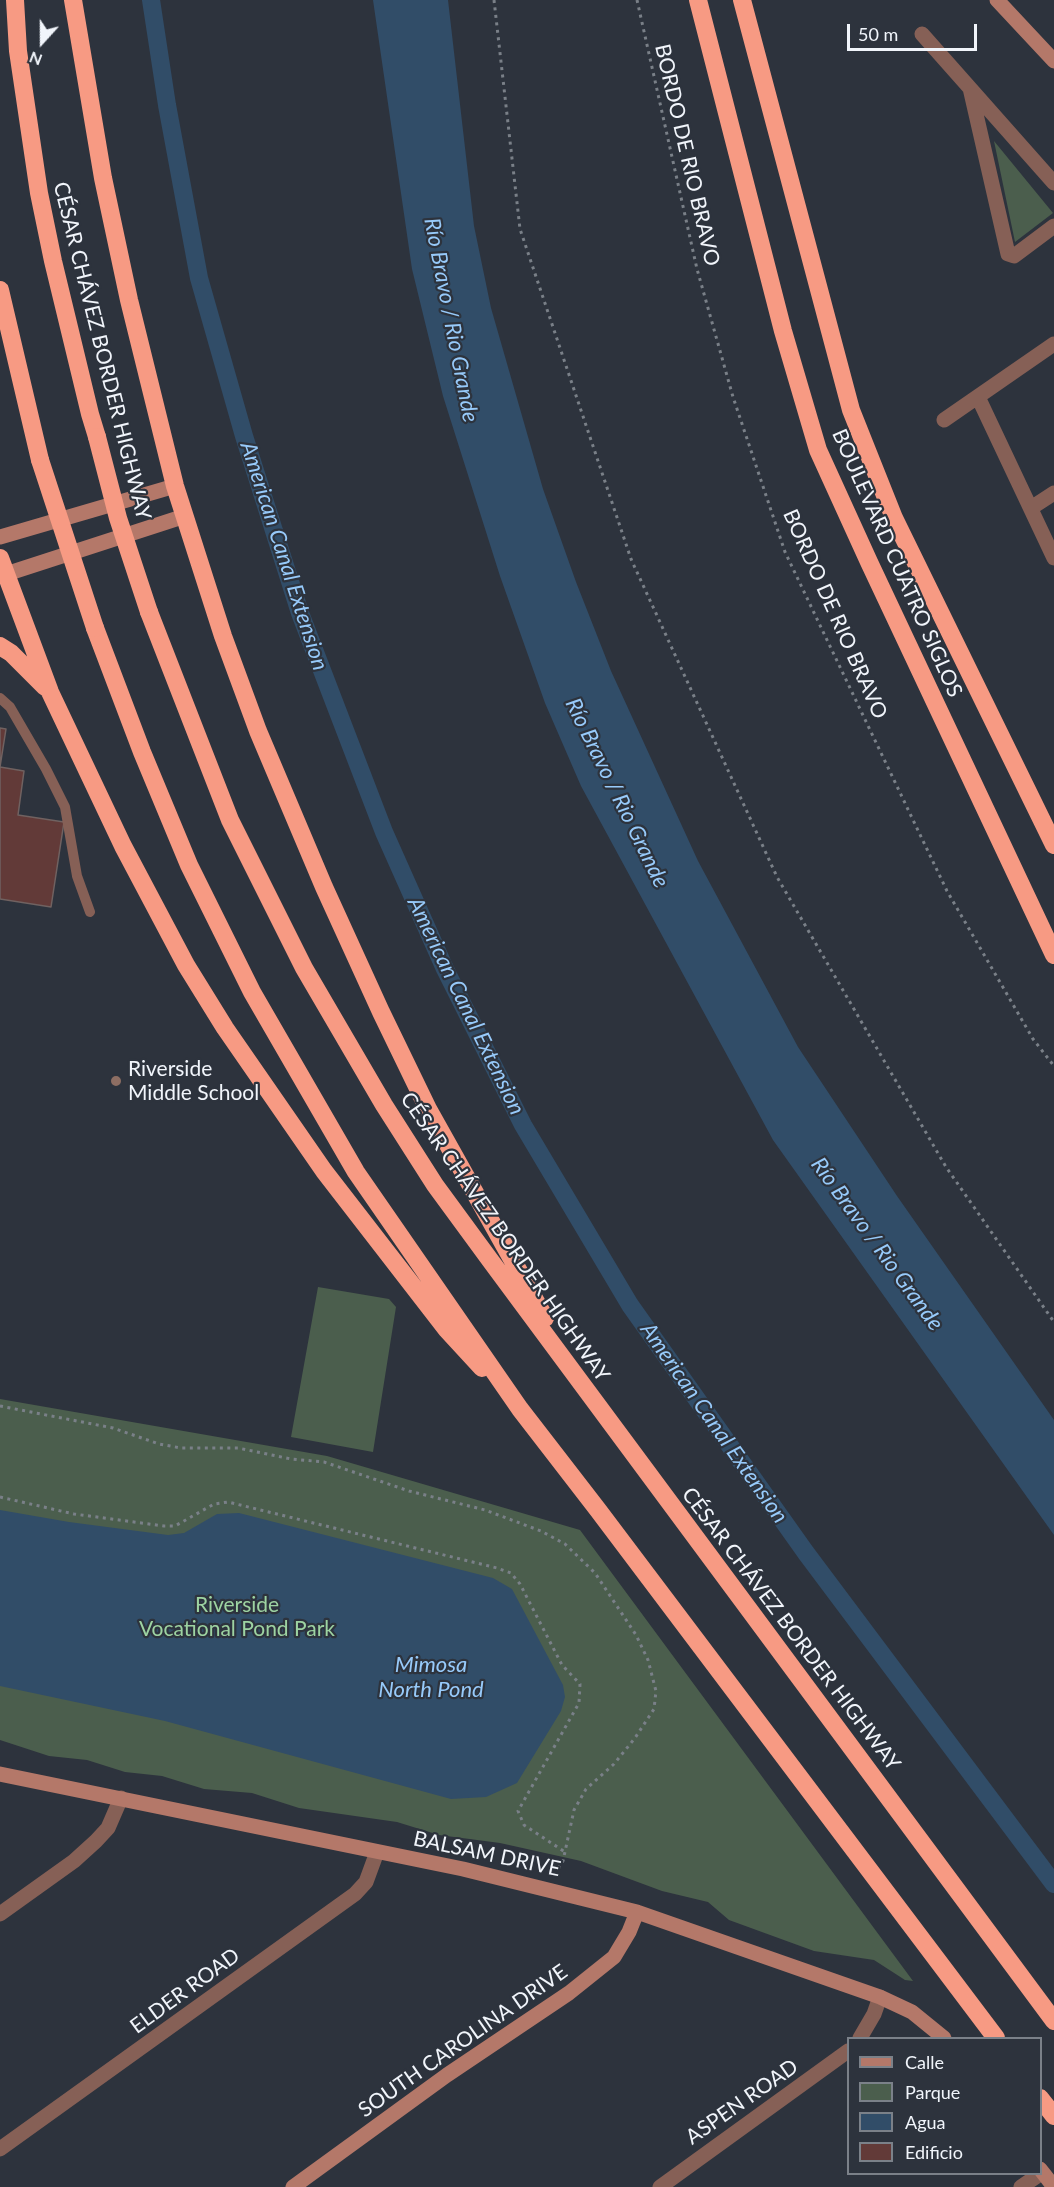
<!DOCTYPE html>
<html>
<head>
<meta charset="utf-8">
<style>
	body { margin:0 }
	#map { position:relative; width:1054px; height:2187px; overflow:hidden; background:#2d333d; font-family:Lato,sans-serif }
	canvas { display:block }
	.legend { position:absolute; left:847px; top:2037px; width:195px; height:138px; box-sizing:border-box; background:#2d333d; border:2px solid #7b8189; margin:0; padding:8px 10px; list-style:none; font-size:18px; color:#f1f5fb }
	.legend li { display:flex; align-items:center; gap:12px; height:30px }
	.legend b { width:30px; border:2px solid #7b8189 }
	.north { position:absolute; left:12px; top:12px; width:60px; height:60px; -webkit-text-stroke:4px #2d333d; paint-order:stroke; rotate:201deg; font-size:16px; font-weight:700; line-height:24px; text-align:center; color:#f1f5fb }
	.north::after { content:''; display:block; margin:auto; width:21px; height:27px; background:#f1f5fb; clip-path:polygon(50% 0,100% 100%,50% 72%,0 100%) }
	.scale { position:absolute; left:847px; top:24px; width:130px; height:27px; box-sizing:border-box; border:3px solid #f1f5fb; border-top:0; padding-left:8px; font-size:18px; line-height:21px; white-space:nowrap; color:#f1f5fb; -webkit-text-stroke:4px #2d333d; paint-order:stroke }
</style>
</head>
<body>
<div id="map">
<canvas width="1054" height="2187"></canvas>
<ul class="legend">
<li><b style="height:8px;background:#b47869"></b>Calle</li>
<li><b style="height:16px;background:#4b5e4d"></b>Parque</li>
<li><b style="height:16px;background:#314d68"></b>Agua</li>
<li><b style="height:16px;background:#623a38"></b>Edificio</li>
</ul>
<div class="north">N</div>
<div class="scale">50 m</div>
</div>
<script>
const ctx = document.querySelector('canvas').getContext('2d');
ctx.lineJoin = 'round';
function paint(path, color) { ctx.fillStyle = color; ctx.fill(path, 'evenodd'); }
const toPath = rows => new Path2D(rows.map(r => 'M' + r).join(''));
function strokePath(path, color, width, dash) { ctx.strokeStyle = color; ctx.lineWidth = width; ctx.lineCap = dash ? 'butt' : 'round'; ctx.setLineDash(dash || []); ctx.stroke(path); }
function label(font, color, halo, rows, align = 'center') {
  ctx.font = font + ' Lato,sans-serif'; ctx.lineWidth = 4.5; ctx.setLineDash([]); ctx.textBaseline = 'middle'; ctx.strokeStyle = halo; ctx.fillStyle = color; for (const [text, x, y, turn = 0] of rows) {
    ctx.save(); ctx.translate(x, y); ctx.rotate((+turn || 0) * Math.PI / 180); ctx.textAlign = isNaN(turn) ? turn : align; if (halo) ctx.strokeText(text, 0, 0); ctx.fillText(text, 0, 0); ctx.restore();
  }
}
const green = toPath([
	[994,141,1053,213,1015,242],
	[318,1287,389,1299,396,1307,373,1452,291,1437],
	[0,1399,327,1456,580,1530,913,1981,905,1980,874,1960,814,1951,729,1920,708,1902,662,1891,581,1861,500,1843,439,1835,397,1822,299,1808,252,1793,204,1789,162,1776,125,1772,87,1760,49,1756,0,1740]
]);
const water = toPath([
	[373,0,448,0,474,226,491,308,543,489,576,582,611,671,698,861,798,1047,897,1196,1054,1420,1054,1535,773,1140,581,786,545,703,500,576,443,396,412,269],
	[0,1510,69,1522,168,1535,184,1533,217,1514,239,1513,493,1578,512,1589,563,1685,565,1697,561,1711,517,1783,486,1797,451,1799,165,1721,0,1686]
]);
const canal = toPath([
	[151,0,167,105,199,278,244,436,300,613,384,832,445,969,523,1125,630,1305,806,1553,1054,1884]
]);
const building = toPath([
	[0,728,6,729,0,767,24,771,18,815,64,822,51,907,0,899,0,728]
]);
const path = toPath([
	[494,0,520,229,631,559,777,877,946,1167,1054,1322],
	[637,0,697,269,733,397,785,552,947,891,1033,1039,1054,1066],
	[0,1406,113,1428,159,1444,181,1448,238,1448,291,1459,324,1462,409,1491,485,1510,541,1531,565,1544,595,1573,636,1635,648,1660,656,1691,654,1709,635,1738,614,1764,586,1789,574,1810,563,1861,559,1867,557,1877],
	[0,1497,74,1514,164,1526,175,1526,214,1504,228,1502,497,1568,511,1573,520,1584,562,1665,580,1684,579,1703,518,1811,524,1825,565,1852]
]);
const lane = toPath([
	[0,698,10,707,46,769,65,807,77,876,90,912]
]);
const street = toPath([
	[922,34,1054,183],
	[970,88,1008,254,1014,256,1054,226],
	[978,397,1054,558],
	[944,420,1054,344],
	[1031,508,1054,493],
	[0,1914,74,1861,96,1841,108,1828,121,1798],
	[860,2038,874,2014,880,1997],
	[0,2149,355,1894,366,1882,377,1852],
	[660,2187,848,2051],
	[1021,2187,1040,2174]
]);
const secondary = toPath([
	[997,0,1054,61],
	[0,537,175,486],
	[0,576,185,516],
	[0,1774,463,1869,637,1912,880,1997,912,2012,944,2038],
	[1040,2169,1054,2187],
	[293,2187,447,2075,569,1993,614,1957,629,1932,637,1912]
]);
const highway = toPath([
	[15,0,18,51,39,193,53,261,90,414,97,437],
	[73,0,103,178,129,300,175,486,223,636,258,731,324,887,381,1012,428,1109,545,1318],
	[698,0,783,331,818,450,869,562,1054,955],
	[742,0,851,410,894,518,1054,845],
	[0,290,40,460],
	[0,558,50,692,123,846,186,965,225,1028,324,1171,447,1330,482,1368],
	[149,612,230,820,304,968,384,1105,435,1185,490,1260,1054,2021],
	[95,628,142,752,189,865,252,992,356,1172,520,1409,598,1510,996,2038],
	[0,646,11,653,45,687],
	[1040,2098,1054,2116]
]);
const highwayBridge = toPath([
	[97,437,118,518,149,612],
	[40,460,95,628]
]);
const markers = [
	[116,1081,6,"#8d6e63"]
];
const streetNames = [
	["BORDO DE RIO BRAVO",687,155,77],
	["CÉSAR CHÁVEZ BORDER HIGHWAY",102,351,76],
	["BOULEVARD CUATRO SIGLOS",897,563,66],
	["BORDO DE RIO BRAVO",835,614,66],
	["CÉSAR CHÁVEZ BORDER HIGHWAY",505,1237,55],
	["CÉSAR CHÁVEZ BORDER HIGHWAY",791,1629,53],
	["BALSAM DRIVE",487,1854,12],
	["ELDER ROAD",185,1991,-36],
	["SOUTH CAROLINA DRIVE",463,2041,-35],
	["ASPEN ROAD",742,2102,-35]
];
const poiNames = [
	["Riverside",128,1069],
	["Middle School",128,1093]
];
const parkNames = [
	["Riverside",237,1605],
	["Vocational Pond Park",237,1629]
];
const waterNames = [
	["Río Bravo / Rio Grande",451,320,79],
	["American Canal Extension",284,556,72],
	["Río Bravo / Rio Grande",617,793,64],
	["American Canal Extension",466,1006,64],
	["Río Bravo / Rio Grande",877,1244,54],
	["American Canal Extension",714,1423,55],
	["Mimosa",431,1665],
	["North Pond",431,1690]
];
paint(green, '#4b5e4d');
paint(water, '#314d68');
strokePath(canal, '#314d68', 18);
paint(building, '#623a38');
strokePath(building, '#706261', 1.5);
strokePath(path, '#7a8088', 3, [3, 4.5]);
strokePath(lane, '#866056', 10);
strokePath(street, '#866056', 15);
strokePath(secondary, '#b47869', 15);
strokePath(highway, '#f79a83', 18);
strokePath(highwayBridge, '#f79a83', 18);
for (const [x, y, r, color] of markers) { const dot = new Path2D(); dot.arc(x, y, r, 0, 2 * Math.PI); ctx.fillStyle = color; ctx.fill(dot); strokePath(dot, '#2d333d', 2); }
label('21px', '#f1f5fb', '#2d333d', streetNames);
label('21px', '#f1f5fb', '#2d333d', poiNames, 'left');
label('21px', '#9dd3a2', '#2d333d', parkNames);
label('italic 22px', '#97cafa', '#2d333d', waterNames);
</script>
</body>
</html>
